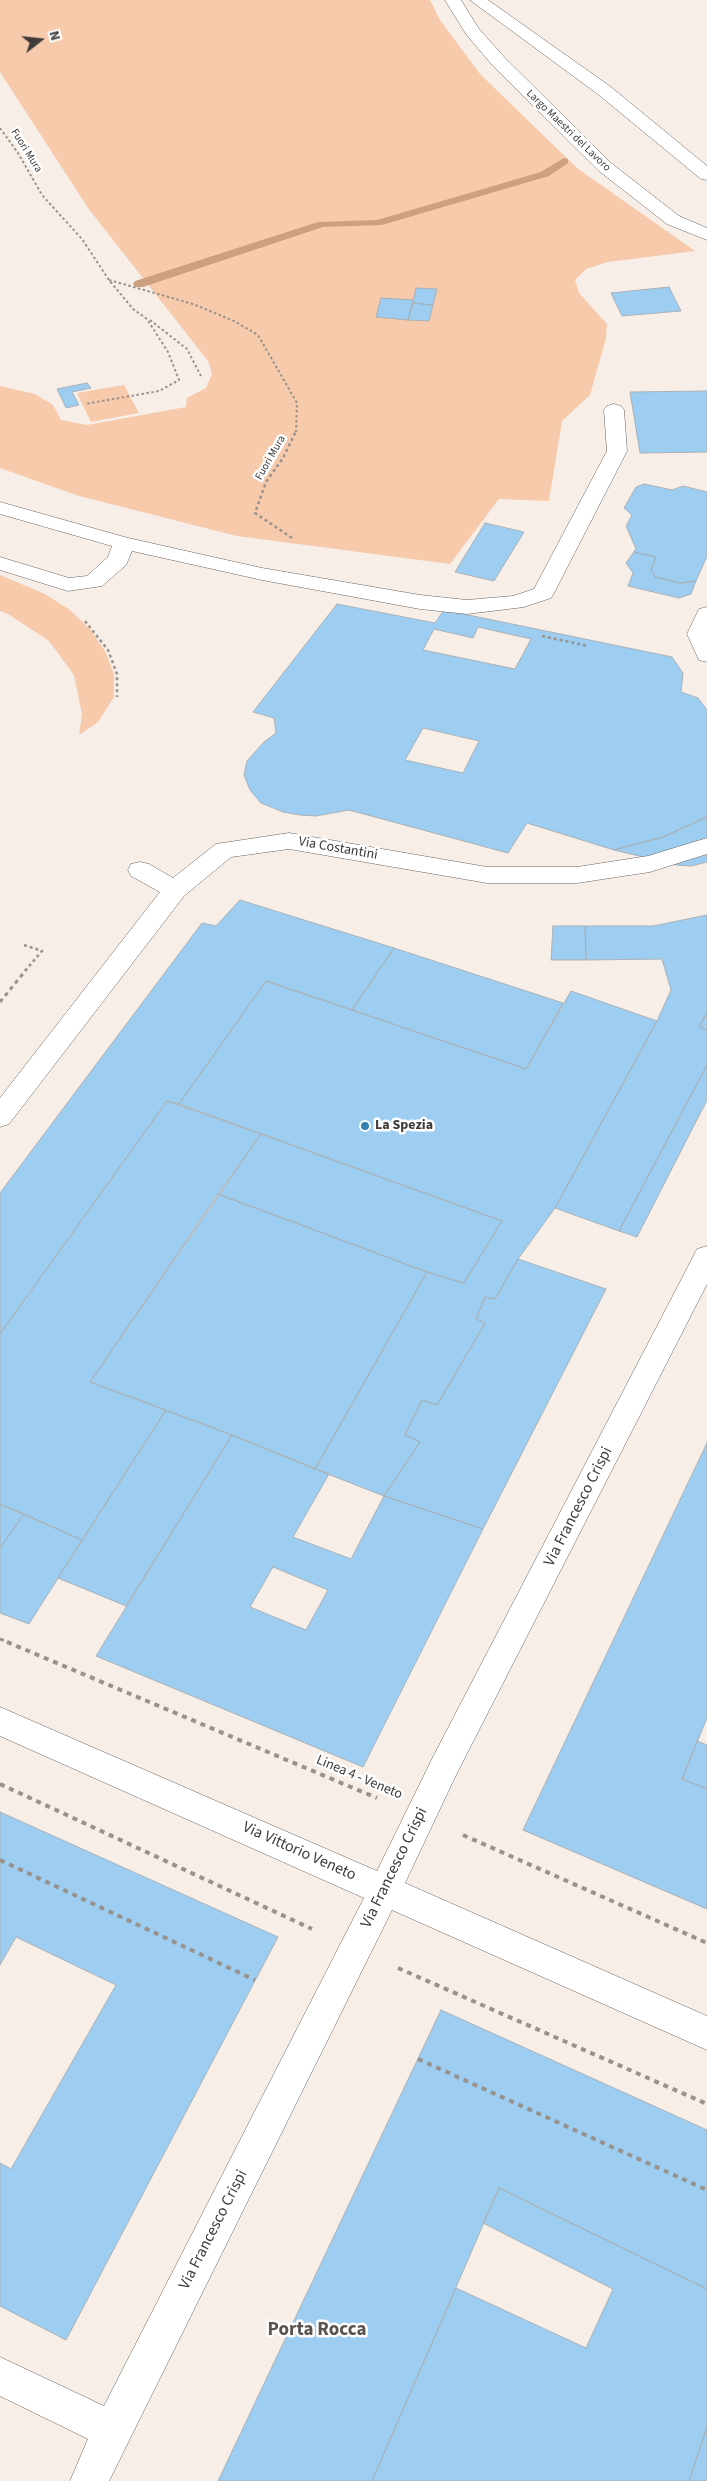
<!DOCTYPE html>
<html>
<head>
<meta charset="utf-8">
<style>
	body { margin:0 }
	#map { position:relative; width:707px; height:2481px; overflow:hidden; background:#f7eee8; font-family:"Source Sans 3",sans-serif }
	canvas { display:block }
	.north { position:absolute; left:15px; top:15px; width:50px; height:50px; -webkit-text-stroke:4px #fff; paint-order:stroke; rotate:74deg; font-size:14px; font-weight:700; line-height:20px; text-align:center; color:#3e3b39 }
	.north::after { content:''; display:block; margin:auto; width:18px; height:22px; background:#3e3b39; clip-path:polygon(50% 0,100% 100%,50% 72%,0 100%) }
</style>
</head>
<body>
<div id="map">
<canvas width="707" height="2481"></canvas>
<div class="north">N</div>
</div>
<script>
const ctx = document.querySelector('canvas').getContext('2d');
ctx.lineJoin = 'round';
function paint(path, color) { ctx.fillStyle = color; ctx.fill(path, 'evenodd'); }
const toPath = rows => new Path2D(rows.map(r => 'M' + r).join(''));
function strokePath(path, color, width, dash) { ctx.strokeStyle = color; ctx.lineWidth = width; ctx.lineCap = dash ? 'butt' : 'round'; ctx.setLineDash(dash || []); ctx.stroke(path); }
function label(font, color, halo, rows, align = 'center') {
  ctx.font = font + ' "Source Sans 3",sans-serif'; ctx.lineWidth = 5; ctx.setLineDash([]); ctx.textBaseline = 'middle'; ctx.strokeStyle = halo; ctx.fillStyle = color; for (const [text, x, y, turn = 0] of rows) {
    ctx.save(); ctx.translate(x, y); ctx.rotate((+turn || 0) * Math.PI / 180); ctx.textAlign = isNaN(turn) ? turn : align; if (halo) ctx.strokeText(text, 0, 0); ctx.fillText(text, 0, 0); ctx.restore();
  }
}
const green = toPath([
	[0,0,430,0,440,20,480,74,577,168,695,251,608,262,586,269,575,280,579,293,607,324,606,338,590,395,562,421,549,501,499,499,450,564,237,536,79,496,0,468,0,386,35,394,53,405,61,420,87,425,186,407,187,398,206,388,212,374,208,361,88,208,0,72],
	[124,385,139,413,91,422,77,393],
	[0,575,45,594,70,610,90,629,105,651,114,674,114,697,98,722,79,735,82,714,74,675,49,641,8,614,0,611]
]);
const stream = toPath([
	[564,158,568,159,568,163,549,176,382,225,323,227,143,287,135,287,133,284,135,281,318,222,377,220,541,172,564,158]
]);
const building = toPath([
	[669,287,681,311,622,316,611,293,669,287],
	[416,288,437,289,433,305,413,303,416,288],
	[381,298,413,300,408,320,376,317,381,298],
	[413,303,433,305,429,321,408,320,413,303],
	[87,383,91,388,72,392,79,405,66,408,57,389,87,383],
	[707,391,707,452,640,453,630,392,707,391],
	[644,484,672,490,683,486,707,492,707,556,696,581,680,583,655,577,651,570,656,557,634,552,636,549,626,526,632,515,624,508,636,487,644,484],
	[485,523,524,532,494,581,455,572,485,523],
	[634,552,656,557,651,570,655,577,680,583,696,581,691,594,679,598,628,586,633,573,626,563,634,552],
	[337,604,435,623,444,610,672,657,683,673,681,692,698,698,707,710,707,817,663,837,614,850,527,823,508,853,349,810,316,816,300,815,283,812,261,803,250,790,244,775,247,761,264,742,276,733,274,718,253,712,337,604],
	[478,627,531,639,515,669,423,650,434,629,473,638,478,627],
	[423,728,479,741,463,773,405,760,423,728],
	[707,817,707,862,691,866,677,865,614,850,663,837,707,817],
	[240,900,394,948,352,1010,266,981,179,1104,167,1101,0,1334,0,1193,202,923,216,926,240,900],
	[707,915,707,1013,699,1027,707,1030,707,1065,619,1231,555,1208,657,1021,671,990,662,959,586,960,585,926,653,926,707,915],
	[553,926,585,926,586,960,551,960,553,926],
	[394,948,563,1003,526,1069,352,1010,394,948],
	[266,981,526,1069,571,991,657,1021,555,1208,518,1259,495,1299,485,1297,476,1319,485,1323,437,1405,422,1400,405,1435,420,1442,384,1496,315,1469,427,1272,464,1283,502,1221,179,1104,266,981],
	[707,1013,707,1030,699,1027,707,1013],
	[707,1065,707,1100,637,1237,619,1231,707,1065],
	[167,1101,261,1134,90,1382,166,1410,82,1540,0,1504,0,1334,167,1101],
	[261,1134,502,1221,464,1283,427,1272,218,1194,261,1134],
	[218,1194,427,1272,315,1469,232,1435,90,1382,218,1194],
	[518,1259,606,1289,483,1529,384,1496,420,1442,405,1435,422,1400,437,1405,485,1323,476,1319,485,1297,495,1299,518,1259],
	[166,1410,232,1435,126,1606,58,1578,166,1410],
	[232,1435,329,1474,293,1537,351,1559,384,1496,483,1529,363,1767,96,1656,232,1435],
	[273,1567,328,1590,306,1630,250,1607,273,1567],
	[707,1443,707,1718,682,1779,707,1789,707,1909,523,1830,707,1443],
	[0,1504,24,1514,0,1548,0,1504],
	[24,1514,82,1540,29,1624,0,1613,0,1548,24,1514],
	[697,1741,707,1745,707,1789,682,1779,697,1741],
	[0,1812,278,1937,66,2340,0,2306,0,2163,11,2169,116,1985,16,1937,0,1965,0,1812],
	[441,2010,707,2130,707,2289,499,2188,372,2481,218,2481,441,2010],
	[499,2188,707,2289,707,2427,689,2481,372,2481,456,2288,586,2348,613,2289,483,2223,499,2188],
	[707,2427,707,2481,689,2481,707,2427]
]);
const pathFar3 = toPath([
	[0,128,18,153,42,195,82,239,109,280,133,309,147,319,168,352,179,380,159,391,85,404],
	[109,280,193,304,234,321,258,335,297,403,296,432],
	[150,320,187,349,201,376]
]);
const pathFar2 = toPath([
	[292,538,255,513,266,482,283,458,296,431],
	[85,621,108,650,117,674,117,697],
	[542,636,588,646],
	[24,945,42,951,25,971]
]);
const pathFar1 = toPath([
	[0,1002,26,970],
	[0,1639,10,1643]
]);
const path = toPath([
	[7,1642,377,1798],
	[0,1784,312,1929],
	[463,1835,707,1943],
	[0,1860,255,1980],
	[398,1968,707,2104],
	[418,2059,707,2190]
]);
const minor = toPath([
	[445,0,461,0,479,29,505,58,611,163,679,216,707,228,707,240,667,224,599,171,493,66,466,34,445,0],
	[470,0,488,0,611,87,707,166,707,180,701,179,599,95,470,0],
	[614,404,621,406,624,410,627,451,554,593,551,598,524,607,467,614,420,609,262,580,132,551,126,565,102,586,68,591,0,570,0,557,69,578,87,576,108,557,112,546,0,514,0,502,128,538,262,568,420,595,467,600,513,596,534,589,607,451,604,410,607,406,614,404],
	[707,607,707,662,699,660,687,634,699,609,707,607],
	[289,833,487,867,577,867,648,856,707,838,707,854,650,872,577,883,487,883,289,849,231,857,184,896,9,1124,0,1127,0,1098,160,892,131,876,128,870,131,864,140,862,149,864,173,878,216,844,289,833],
	[707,1246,707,1284,456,1775,405,1883,707,2016,707,2050,392,1910,109,2481,70,2481,88,2439,0,2396,0,2357,104,2406,364,1898,0,1736,0,1707,377,1871,434,1755,693,1257,697,1249,707,1246]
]);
const markers = [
	[365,1126,5,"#3282b4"]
];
const farStreetnames = [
	["Largo Maestri del Lavoro",568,131,44],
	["Fuori Mura",26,151,58],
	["Fuori Mura",271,458,-60]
];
const streetNames = [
	["Via Costantini",338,849,10],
	["Linea 4 - Veneto",359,1778,23]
];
const poiNames = [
	["La Spezia",375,1126]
];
const nearStreetnames = [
	["Via Francesco Crispi",579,1507,-63],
	["Via Vittorio Veneto",299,1852,24],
	["Via Francesco Crispi",395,1868,-64],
	["Via Francesco Crispi",214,2230,-63]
];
const nearQuarternames = [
	["Porta Rocca",317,2331]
];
paint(green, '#f6caab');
paint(stream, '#cda080');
paint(building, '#9dcdf0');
strokePath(building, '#a9b1b7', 1);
strokePath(minor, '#6a635e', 1);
strokePath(pathFar3, '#98928e', 2, [2.5, 2.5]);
strokePath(pathFar2, '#98928e', 2.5, [3, 3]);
strokePath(pathFar1, '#98928e', 3, [4, 4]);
strokePath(path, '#98928e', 4, [5, 5]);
paint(minor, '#fff');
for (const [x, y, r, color] of markers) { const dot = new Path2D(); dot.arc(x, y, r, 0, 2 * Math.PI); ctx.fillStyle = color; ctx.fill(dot); strokePath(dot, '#fff', 2); }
label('11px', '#3e3b39', '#fff', farStreetnames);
label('14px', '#3e3b39', '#fff', streetNames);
label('bold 14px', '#3e3b39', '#fff', poiNames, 'left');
label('16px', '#3e3b39', '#fff', nearStreetnames);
label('bold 19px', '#5a534e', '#fff', nearQuarternames);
</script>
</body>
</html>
